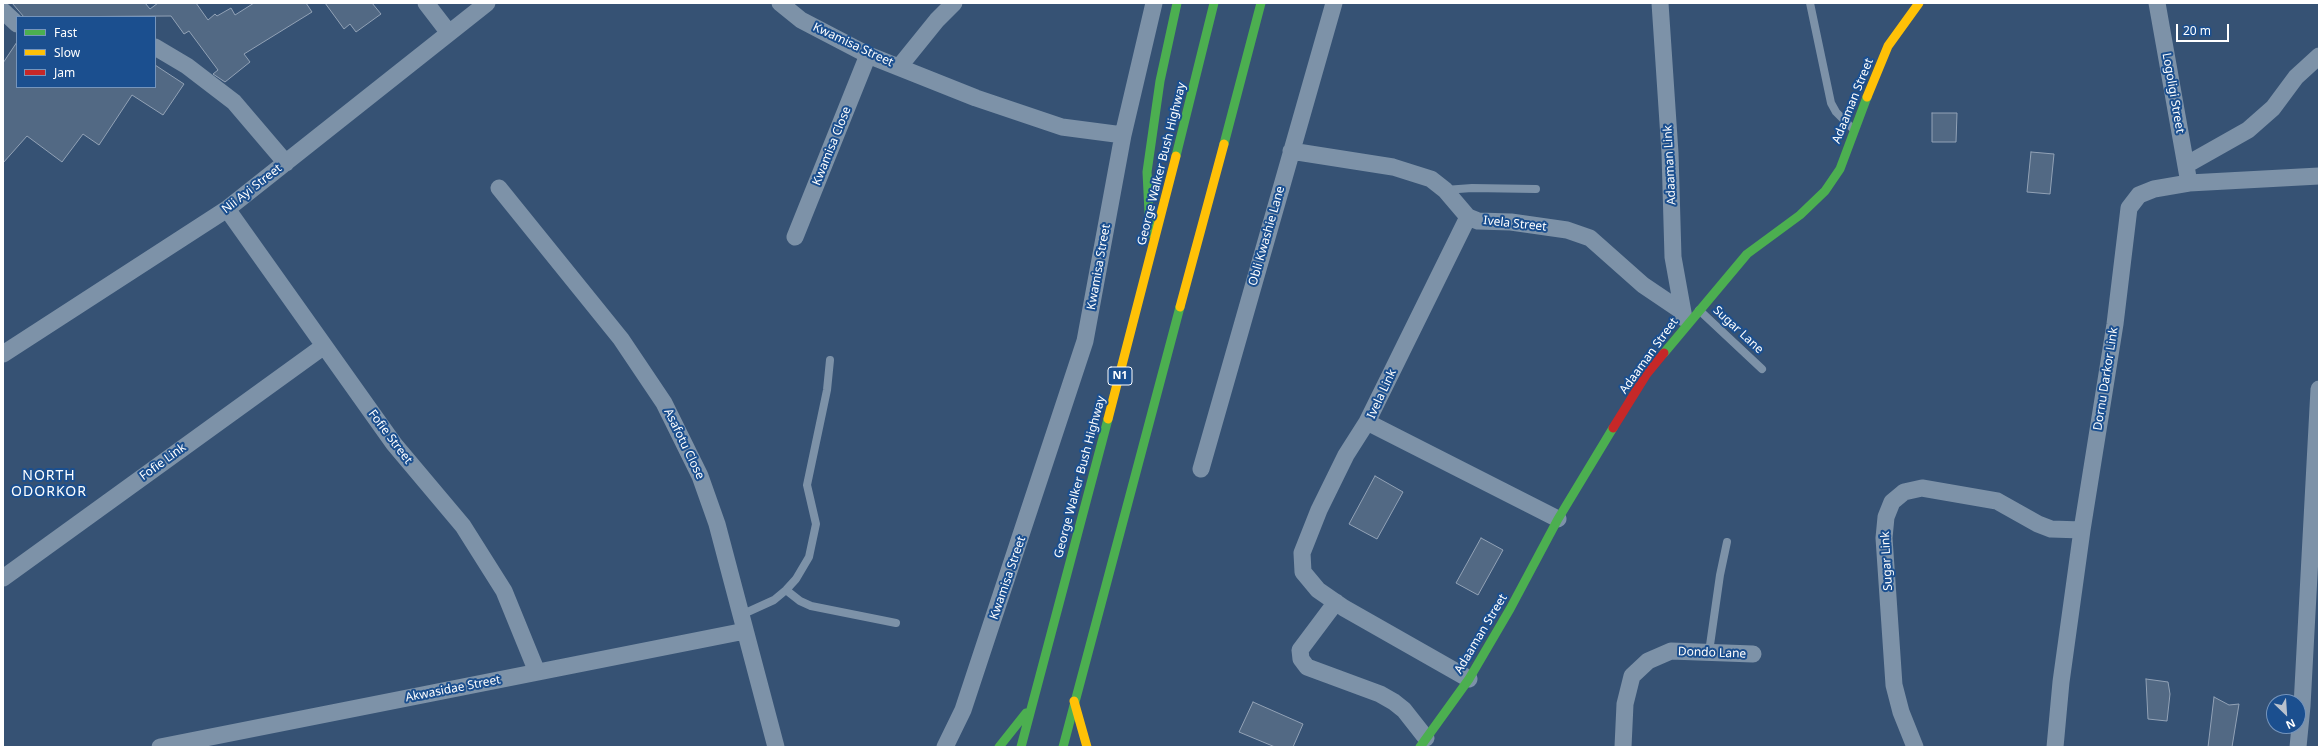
<!DOCTYPE html>
<html>
<head>
<meta charset="utf-8">
<style>
	body { margin:0 }
	#map { position:relative; width:2322px; height:750px; overflow:hidden; background:#365274; font-family:"Noto Sans",sans-serif }
	canvas { display:block }
	.frame { position:absolute; inset:0; border:4px solid #fff; pointer-events:none }
	.legend { position:absolute; left:16px; top:16px; width:140px; height:72px; box-sizing:border-box; background:#1b4f8f; border:1px solid #7695bc; margin:0; padding:5px 7px; list-style:none; font-size:12px; color:#fff }
	.legend li { display:flex; align-items:center; gap:8px; height:20px }
	.legend b { width:20px; border:1px solid #7695bc }
	.north { position:absolute; left:2266px; top:694px; width:40px; height:40px; box-sizing:border-box; background:#1b4f8f; border:1px solid #7695bc; border-radius:50%; rotate:155deg; font-size:11px; font-weight:700; line-height:16px; text-align:center; color:#fff }
	.north::after { content:''; display:block; margin:auto; width:14px; height:18px; background:#b9c2ce; clip-path:polygon(50% 0,100% 100%,50% 72%,0 100%) }
	.scale { position:absolute; left:2176px; top:24px; width:53px; height:18px; box-sizing:border-box; border:2px solid #fff; border-top:0; padding-left:5px; font-size:12px; line-height:14px; white-space:nowrap; color:#fff; -webkit-text-stroke:3px #1b4f8f; paint-order:stroke }
</style>
</head>
<body>
<div id="map">
<canvas width="2322" height="750"></canvas>
<div class="frame"></div>
<ul class="legend">
<li><b style="height:5px;background:#4caf50"></b>Fast</li>
<li><b style="height:5px;background:#ffc107"></b>Slow</li>
<li><b style="height:5px;background:#c62828"></b>Jam</li>
</ul>
<div class="north">N</div>
<div class="scale">20 m</div>
</div>
<script>
const ctx = document.querySelector('canvas').getContext('2d');
ctx.lineJoin = 'round';
function paint(path, color) { ctx.fillStyle = color; ctx.fill(path, 'evenodd'); }
const toPath = rows => new Path2D(rows.map(r => 'M' + r).join(''));
function strokePath(path, color, width, dash) { ctx.strokeStyle = color; ctx.lineWidth = width; ctx.lineCap = dash ? 'butt' : 'round'; ctx.setLineDash(dash || []); ctx.stroke(path); }
function label(font, color, halo, rows, align = 'center') {
  ctx.font = font + ' "Noto Sans",sans-serif'; ctx.lineWidth = 4; ctx.setLineDash([]); ctx.textBaseline = 'middle'; ctx.strokeStyle = halo; ctx.fillStyle = color; for (const [text, x, y, turn = 0] of rows) {
    ctx.save(); ctx.translate(x, y); ctx.rotate((+turn || 0) * Math.PI / 180); ctx.textAlign = isNaN(turn) ? turn : align; if (halo) ctx.strokeText(text, 0, 0); ctx.fillText(text, 0, 0); ctx.restore();
  }
}
const building = toPath([
	[12,3,145,3,150,9,158,3,196,3,208,20,215,14,217,16,231,8,235,15,254,3,306,3,312,12,244,54,250,62,225,82,213,74,218,70,189,31,184,34,171,16,24,17,12,3],
	[325,3,372,3,381,14,356,32,350,24,344,29,325,3],
	[17,42,17,87,155,87,155,65,184,84,163,115,132,95,99,145,83,134,62,162,27,136,3,163,3,63,17,42],
	[1932,113,1957,113,1956,142,1932,142,1932,113],
	[2031,152,2054,154,2050,194,2027,192,2031,152],
	[1375,476,1403,492,1377,539,1349,524,1375,476],
	[1481,538,1503,550,1478,595,1456,583,1481,538],
	[2146,679,2168,682,2170,694,2167,721,2148,719,2146,679],
	[2214,697,2229,705,2239,704,2232,747,2208,747,2214,697],
	[1253,702,1303,724,1293,747,1275,747,1239,732,1253,702]
]);
const lane = toPath([
	[1810,3,1831,103,1836,112,1852,128],
	[1445,190,1472,188,1536,189],
	[1699,310,1762,369],
	[786,590,800,601,811,606,896,623],
	[741,615,774,600,786,590,796,579,809,557,816,524,807,485,827,390,830,360],
	[1709,652,1720,575,1727,542]
]);
const street = toPath([
	[426,3,449,33],
	[780,3,801,20,868,55,976,98,1062,127,1123,135],
	[1660,3,1670,153,1673,257,1684,318],
	[2157,3,2189,183],
	[3,11,17,24],
	[155,47,187,66,234,102,286,163],
	[899,67,937,20,954,3],
	[1291,151,1393,167,1431,179,1445,190,1468,217,1478,221,1511,222,1567,230,1590,238,1643,285,1683,312],
	[2186,165,2248,130,2273,108,2296,77,2319,56],
	[499,188,621,339,664,403,700,476,717,524,776,747],
	[227,209,394,444,463,526,504,591,537,672],
	[1468,217,1367,422,1346,455,1319,510,1302,553,1303,572,1318,590,1344,608,1469,679],
	[795,237,868,55],
	[3,354,227,209,487,3],
	[1367,422,1558,519],
	[1201,469,1334,3],
	[3,578,324,346],
	[1336,602,1300,650,1301,659,1307,667,1380,694,1394,702,1404,710,1426,738],
	[160,747,745,631],
	[945,747,963,710,1085,341,1123,135,1154,3],
	[1623,747,1625,704,1632,676,1648,661,1671,651,1753,654],
	[1915,747,1901,712,1894,685,1884,538,1886,517,1892,502,1904,492,1922,488,1997,501,2038,524,2051,529,2082,530],
	[2055,747,2061,682,2082,530,2115,324,2129,208,2139,195,2154,189,2189,183,2319,176],
	[2298,747,2302,706,2319,389]
]);
const fast = toPath([
	[1224,144,1261,3],
	[1176,156,1214,3],
	[1150,233,1147,172,1160,81,1177,3],
	[1664,353,1747,254,1800,215,1825,191,1840,169,1867,97],
	[999,747,1026,713],
	[1021,747,1108,419],
	[1063,747,1180,307],
	[1420,747,1469,679,1510,609,1558,519,1613,428]
]);
const slow = toPath([
	[1867,97,1888,46,1919,3],
	[1180,307,1224,144],
	[1108,419,1176,156],
	[1074,701,1087,747]
]);
const jam = toPath([
	[1613,428,1646,375,1664,353]
]);
const shields = [
	[1120,376,24]
];
const shieldNames = [
	["N1",1120,376]
];
const streetNames = [
	["Kwamisa Street",853,45,25],
	["Logoligi Street",2173,93,80],
	["Adaaman Street",1853,101,-68],
	["Kwamisa Close",832,146,-68],
	["George Walker Bush Highway",1162,164,-76],
	["Adaaman Link",1670,165,-93],
	["Nii Ayi Street",252,189,-38],
	["Ivela Street",1515,224,6],
	["Obli Kwashie Lane",1267,236,-74],
	["Kwamisa Street",1099,267,-80],
	["Sugar Lane",1738,330,43],
	["Adaaman Street",1649,356,-54],
	["Dornu Darkor Link",2106,379,-81],
	["Ivela Link",1382,394,-65],
	["Fofie Street",390,437,53],
	["Asafotu Close",684,444,64],
	["Fofie Link",163,462,-36],
	["George Walker Bush Highway",1080,477,-75],
	["Sugar Link",1887,561,-93],
	["Kwamisa Street",1008,578,-71],
	["Adaaman Street",1481,634,-59],
	["Dondo Lane",1712,653,2],
	["Akwasidae Street",453,689,-11]
];
const quarterNames = [
	["NORTH",49,476],
	["ODORKOR",49,492]
];
paint(building, '#526984');
strokePath(building, '#92a2b6', 1);
strokePath(lane, '#7d92a8', 8);
strokePath(street, '#7d92a8', 17);
strokePath(fast, '#4caf50', 9);
strokePath(slow, '#ffc107', 9);
strokePath(jam, '#c62828', 9);
for (const [x, y, w] of shields) { const box = new Path2D(); box.roundRect(x - w / 2, y - 9, w, 18, 3); ctx.fillStyle = '#1b4f8f'; ctx.fill(box); strokePath(box, '#fff', 1); }
label('bold 11px', '#fff', null, shieldNames);
label('12px', '#fff', '#1b4f8f', streetNames);
ctx.letterSpacing = '1px';
label('14px', '#fff', '#1b4f8f', quarterNames);
ctx.letterSpacing = '0px';
</script>
</body>
</html>
